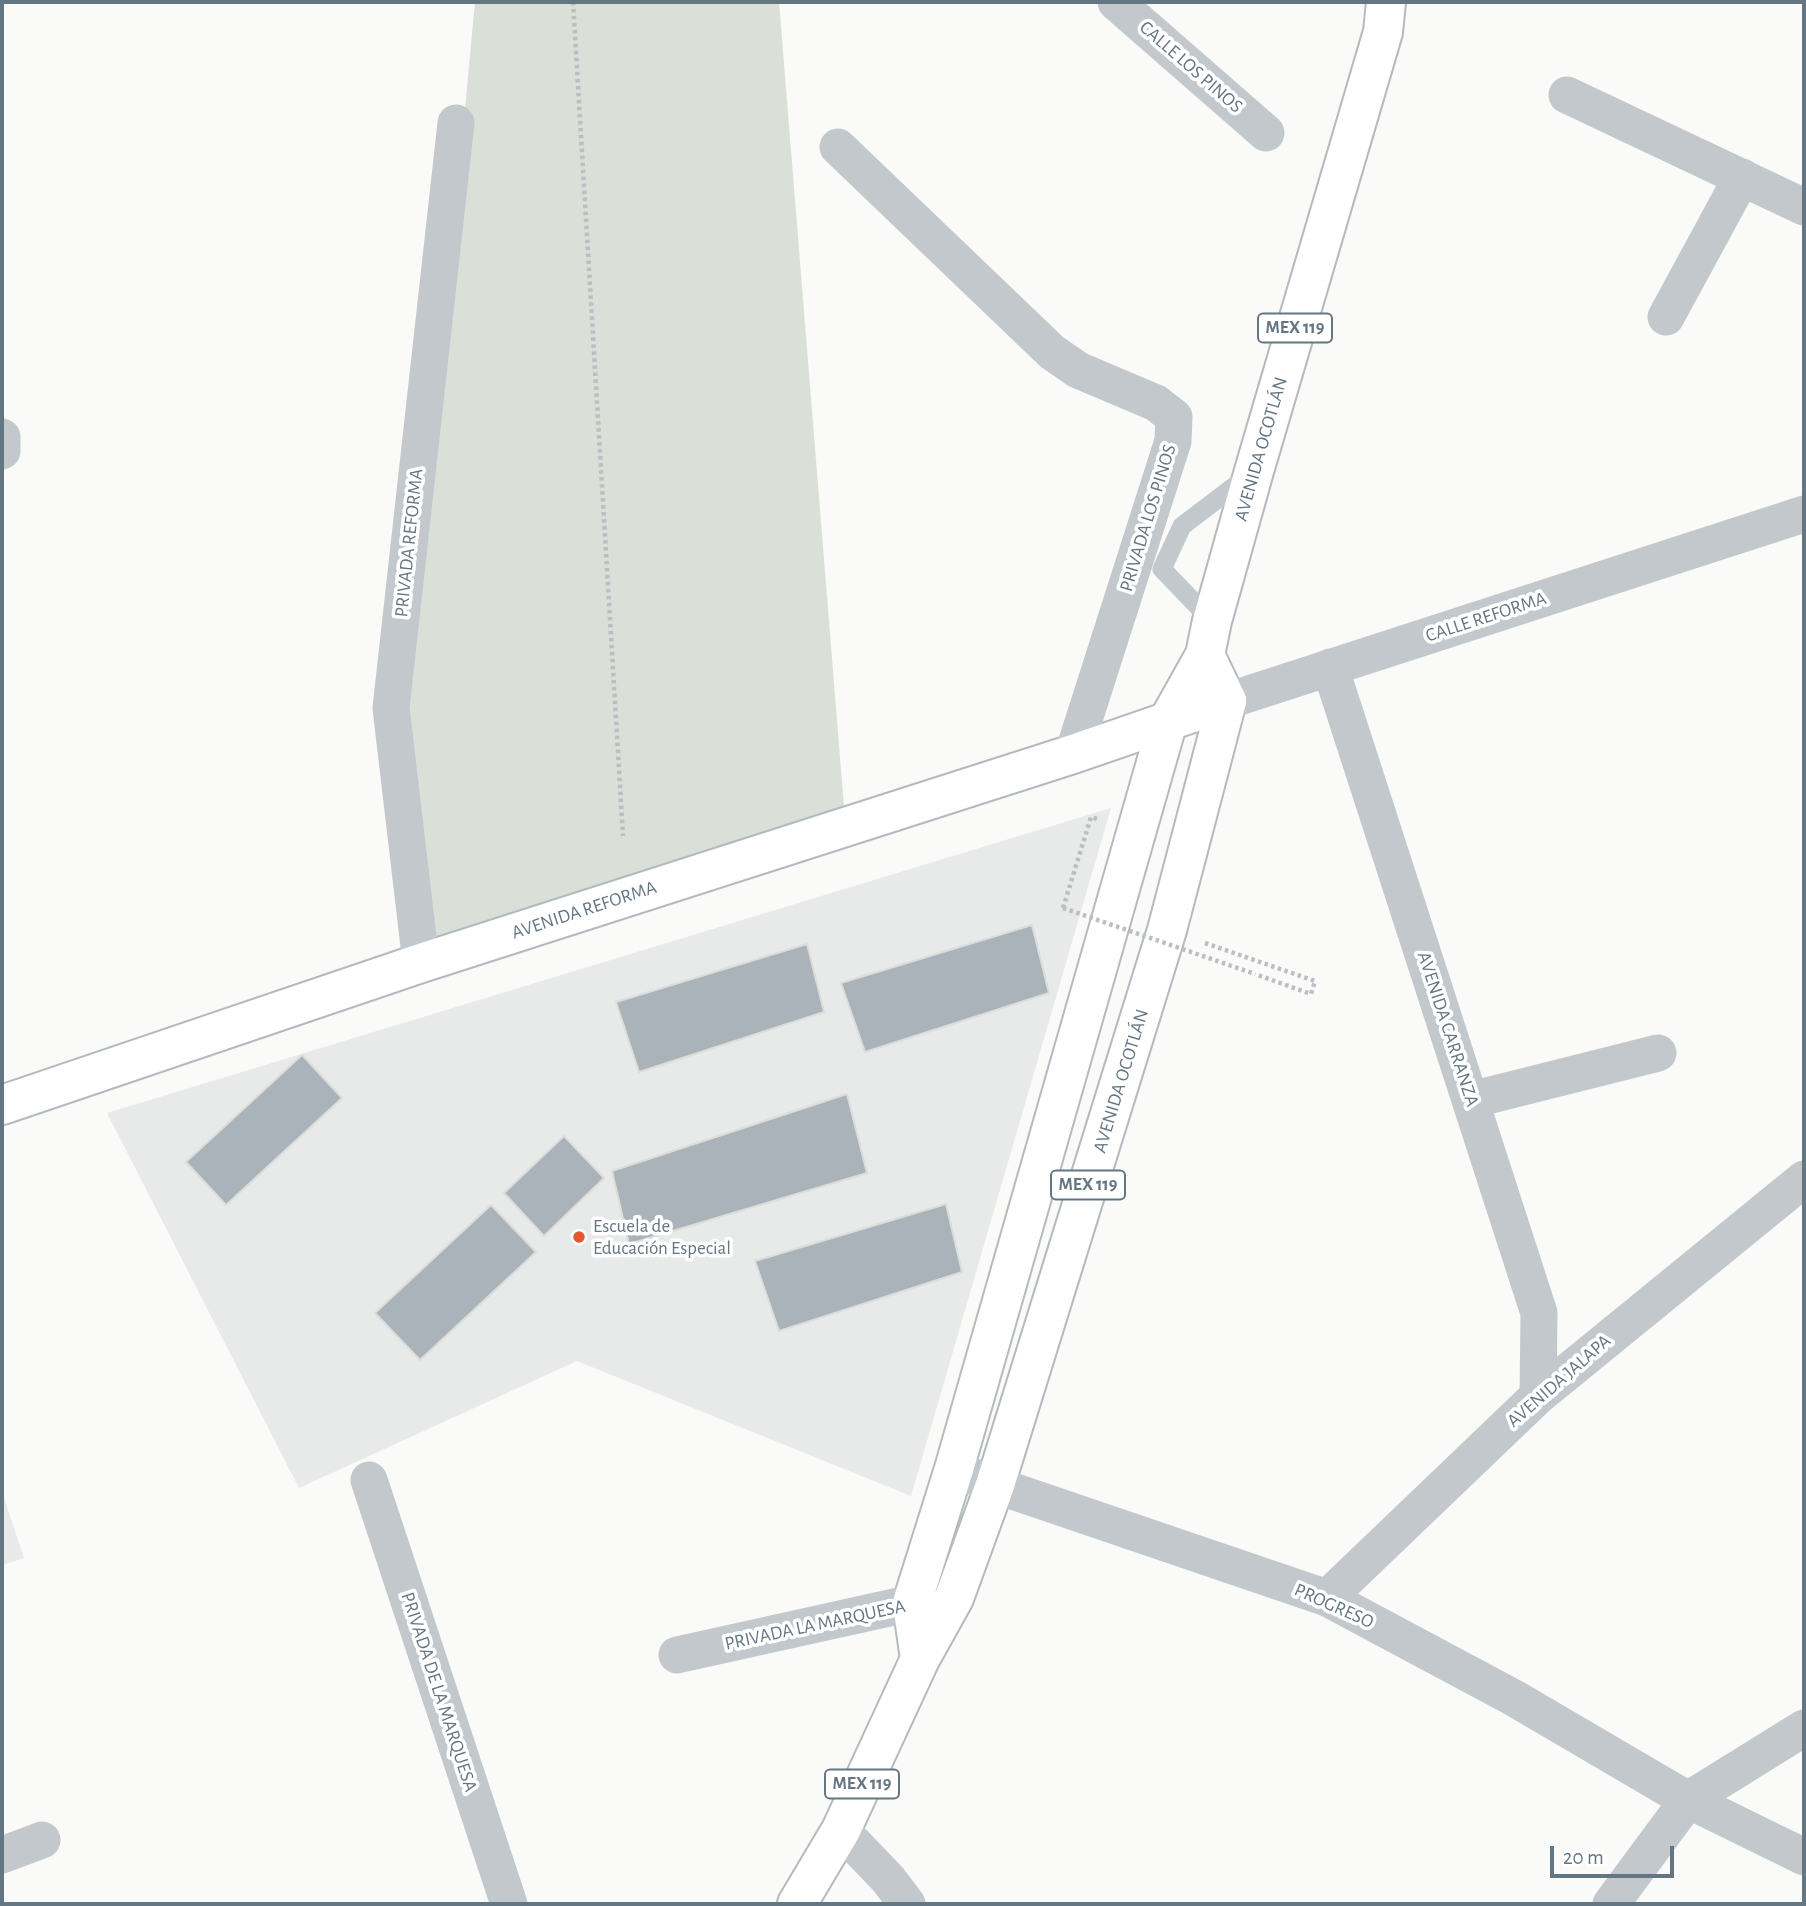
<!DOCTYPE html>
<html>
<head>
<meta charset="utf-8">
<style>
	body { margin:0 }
	#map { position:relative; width:1806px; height:1906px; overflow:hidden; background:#fafaf8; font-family:"Alegreya Sans",sans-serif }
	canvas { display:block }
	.frame { position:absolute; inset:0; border:4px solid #657683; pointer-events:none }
	.scale { position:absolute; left:1550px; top:1846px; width:124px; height:32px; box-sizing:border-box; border:4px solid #657683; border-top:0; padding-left:9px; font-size:21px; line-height:24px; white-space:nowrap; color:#657683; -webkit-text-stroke:5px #fff; paint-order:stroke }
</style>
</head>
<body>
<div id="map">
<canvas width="1806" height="1906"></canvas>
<div class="frame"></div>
<div class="scale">20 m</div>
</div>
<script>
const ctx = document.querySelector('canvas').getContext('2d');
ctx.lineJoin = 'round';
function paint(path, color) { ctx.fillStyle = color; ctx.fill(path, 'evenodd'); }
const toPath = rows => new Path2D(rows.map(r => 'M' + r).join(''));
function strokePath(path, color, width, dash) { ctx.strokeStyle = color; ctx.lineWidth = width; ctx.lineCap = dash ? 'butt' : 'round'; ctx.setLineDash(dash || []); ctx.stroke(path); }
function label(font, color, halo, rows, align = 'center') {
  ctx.font = font + ' "Alegreya Sans",sans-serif'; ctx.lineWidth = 7; ctx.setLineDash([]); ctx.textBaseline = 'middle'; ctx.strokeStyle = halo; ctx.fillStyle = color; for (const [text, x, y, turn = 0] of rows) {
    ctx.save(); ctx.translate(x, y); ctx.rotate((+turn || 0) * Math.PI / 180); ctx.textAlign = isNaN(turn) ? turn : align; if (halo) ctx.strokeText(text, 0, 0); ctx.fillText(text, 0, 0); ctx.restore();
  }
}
const built = toPath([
	[1111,808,911,1496,577,1361,299,1488,107,1113],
	[2,1492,24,1558,2,1565]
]);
const green = toPath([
	[475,2,779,2,844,807,431,940,408,717]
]);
const building = toPath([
	[1032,925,1049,993,865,1052,841,983,1032,925],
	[807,944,824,1012,639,1072,616,1002,807,944],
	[302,1055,342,1098,226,1205,186,1162,302,1055],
	[847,1094,867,1173,629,1244,612,1171,847,1094],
	[564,1136,604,1178,544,1236,504,1193,564,1136],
	[946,1204,962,1272,779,1331,755,1261,946,1204],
	[491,1205,536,1252,420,1360,375,1313,491,1205]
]);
const path = toPath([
	[573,2,623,836],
	[1063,908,1091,817,1097,819],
	[1205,943,1315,981,1311,994,1255,974]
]);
const lane = toPath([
	[1212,621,1162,569,1182,526,1248,476]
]);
const street = toPath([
	[1116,2,1266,133],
	[1567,95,1804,207],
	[838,147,1052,352,1078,370,1156,403,1174,417,1173,441,1073,754],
	[1666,317,1742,177],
	[2,437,2,451],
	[1330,667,1539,1313,1538,1396],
	[1227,701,1804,514],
	[421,963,391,708,456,123],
	[1471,1100,1658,1053],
	[954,1469,995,1485,1327,1598,1514,1698,1688,1800,1804,1857],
	[369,1480,509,1904],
	[1327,1598,1538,1396,1804,1179],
	[677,1655,912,1603,942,1599],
	[841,1830,888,1879,907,1904],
	[2,1855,42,1840],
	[1611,1904,1688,1800,1804,1728]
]);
const secondary = toPath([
	[2,1105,421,963,1073,754,1227,701]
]);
const primary = toPath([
	[920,1659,912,1603,954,1469,1168,721,1205,655,1212,621,1254,471,1383,32,1386,2],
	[797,1904,841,1830,920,1659,954,1598,995,1485,1167,930,1227,701,1205,655]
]);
const pathBridge = toPath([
	[1063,908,1255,974]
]);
const markers = [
	[579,1237,7,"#e4572e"]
];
const shields = [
	[1295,328,74],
	[1088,1185,74],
	[862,1784,74]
];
const shieldNames = [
	["MEX 119",1295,328],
	["MEX 119",1088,1185],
	["MEX 119",862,1784]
];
const streetNames = [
	["CALLE LOS PINOS",1191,67,41],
	["AVENIDA OCOTLÁN",1261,449,-74],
	["PRIVADA LOS PINOS",1148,518,-73],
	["PRIVADA REFORMA",409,543,-84],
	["CALLE REFORMA",1486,617,-18],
	["AVENIDA REFORMA",584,910,-18],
	["AVENIDA CARRANZA",1448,1029,72],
	["AVENIDA OCOTLÁN",1121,1081,-73],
	["AVENIDA JALAPA",1559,1381,-41],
	["PROGRESO",1334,1606,24],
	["PRIVADA LA MARQUESA",815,1625,-12],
	["PRIVADA DE LA MARQUESA",439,1692,72]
];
const poiNames = [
	["Escuela de",593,1226],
	["Educación Especial",593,1248]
];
paint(built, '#e8e9e9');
paint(green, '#dadfd7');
paint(building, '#aab3b9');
strokePath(building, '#dcdcda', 2);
strokePath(secondary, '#b3babf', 42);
strokePath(primary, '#b5babe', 42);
strokePath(path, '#bbbfc2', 4.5, [3.5, 3.5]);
strokePath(lane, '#c3c8cc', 19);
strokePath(street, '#c3c8cc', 37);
strokePath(secondary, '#fff', 38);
strokePath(primary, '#fff', 38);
strokePath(pathBridge, '#bbbfc2', 4.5, [3.5, 3.5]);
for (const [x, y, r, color] of markers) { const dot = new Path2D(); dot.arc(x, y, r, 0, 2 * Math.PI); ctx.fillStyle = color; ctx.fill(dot); strokePath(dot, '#fff', 2.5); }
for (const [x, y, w] of shields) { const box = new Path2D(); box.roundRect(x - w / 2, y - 14.5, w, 29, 5); ctx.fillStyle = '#fff'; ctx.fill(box); strokePath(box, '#657683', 2); }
label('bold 18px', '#657683', null, shieldNames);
label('19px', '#657683', '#fff', streetNames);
label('19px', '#657683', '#fff', poiNames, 'left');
</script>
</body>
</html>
